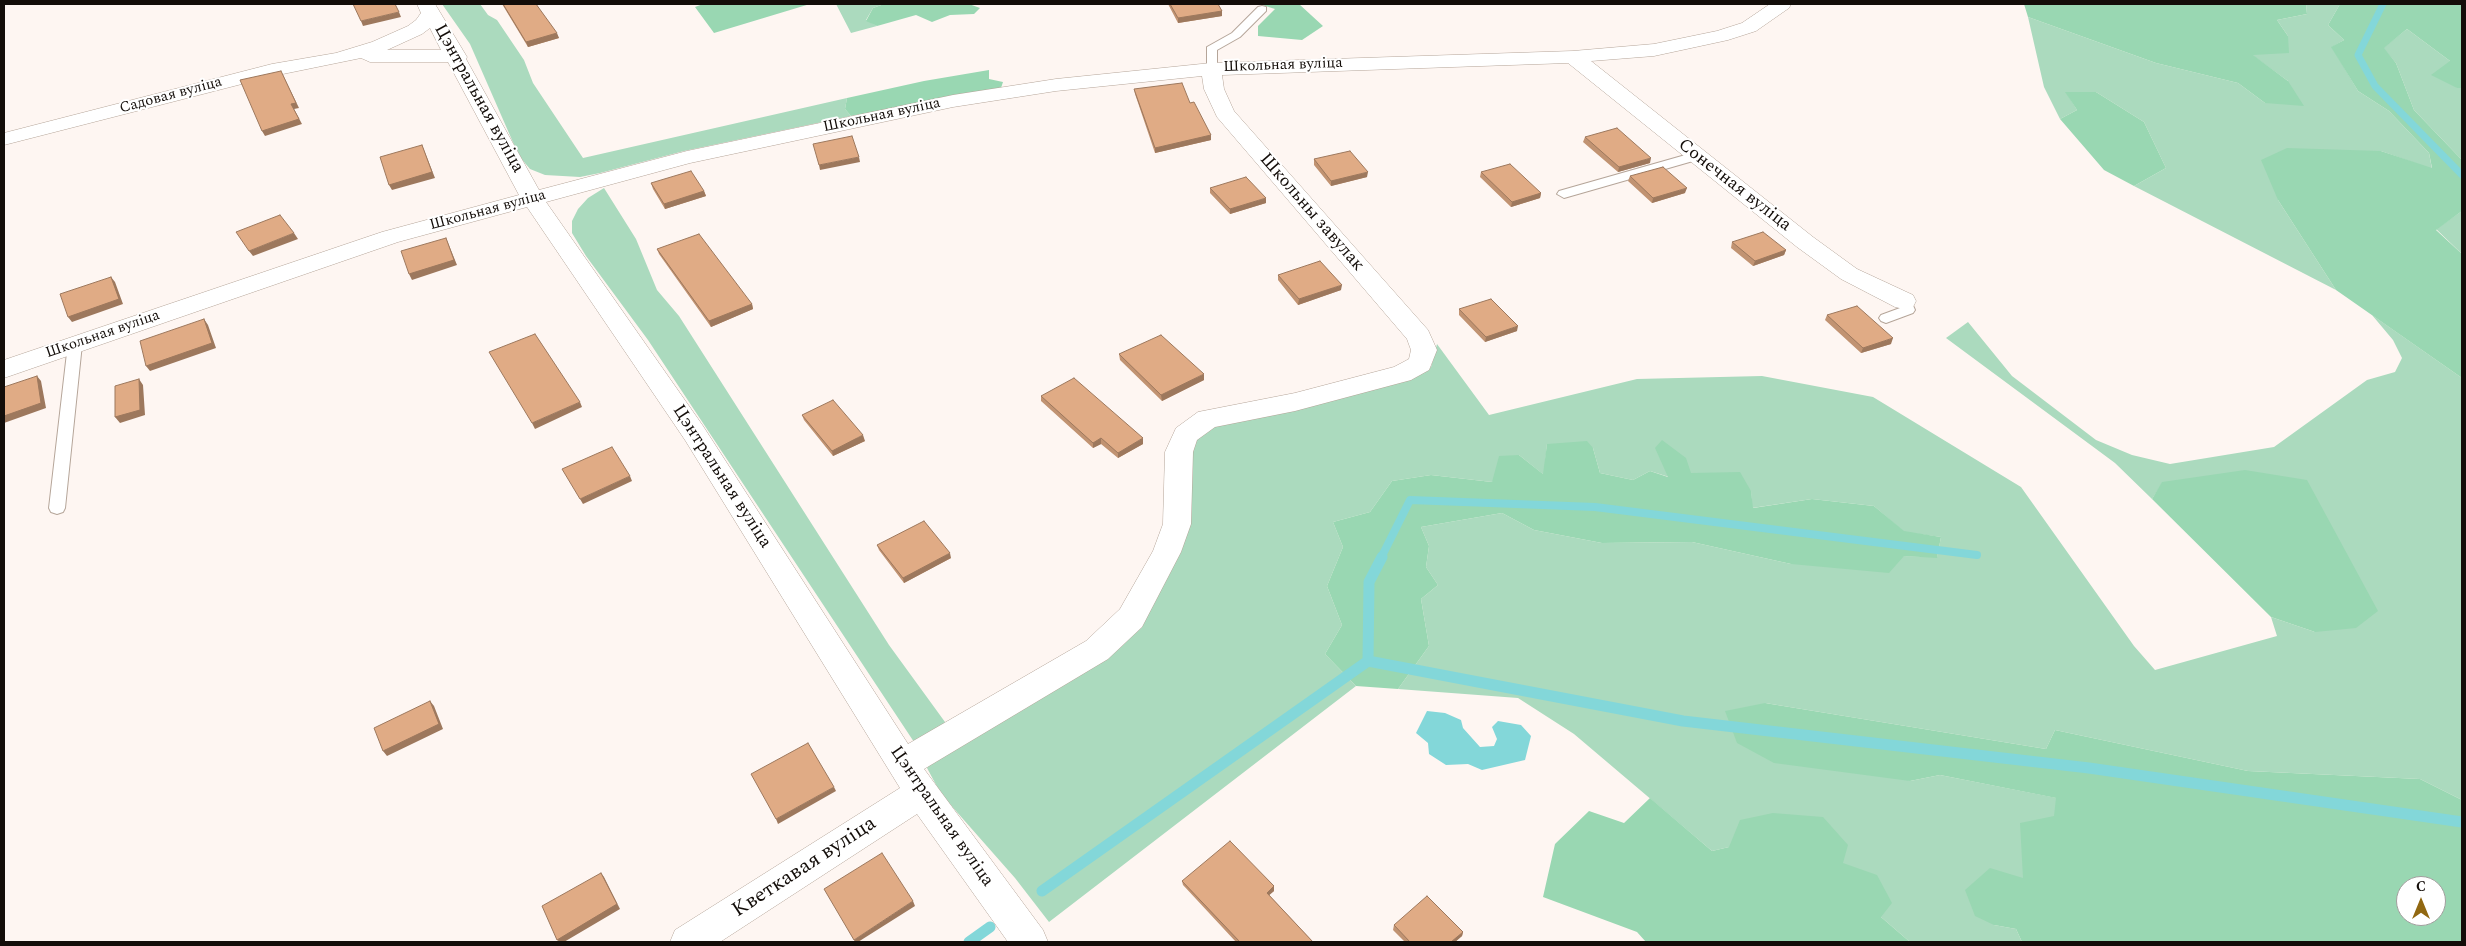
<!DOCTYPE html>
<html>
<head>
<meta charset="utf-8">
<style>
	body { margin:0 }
	#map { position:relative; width:2466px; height:946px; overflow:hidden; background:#fef6f2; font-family:Spectral,serif }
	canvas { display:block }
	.frame { position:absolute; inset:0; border:5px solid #130d09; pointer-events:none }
	.north { position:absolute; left:2396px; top:876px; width:50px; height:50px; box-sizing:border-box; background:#fff; border:1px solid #a19e9d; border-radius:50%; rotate:0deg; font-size:14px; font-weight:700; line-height:20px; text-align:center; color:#130d09 }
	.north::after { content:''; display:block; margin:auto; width:18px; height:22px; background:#916811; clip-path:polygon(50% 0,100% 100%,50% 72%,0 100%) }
</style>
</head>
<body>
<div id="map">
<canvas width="2466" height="946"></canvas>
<div class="frame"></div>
<div class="north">С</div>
</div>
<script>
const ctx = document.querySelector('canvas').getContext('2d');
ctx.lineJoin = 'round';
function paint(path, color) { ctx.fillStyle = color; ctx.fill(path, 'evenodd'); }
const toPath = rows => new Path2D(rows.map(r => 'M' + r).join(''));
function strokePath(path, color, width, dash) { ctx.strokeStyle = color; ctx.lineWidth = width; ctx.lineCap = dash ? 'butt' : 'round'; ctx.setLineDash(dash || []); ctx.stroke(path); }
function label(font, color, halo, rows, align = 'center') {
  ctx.font = font + ' Spectral,serif'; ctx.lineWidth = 4; ctx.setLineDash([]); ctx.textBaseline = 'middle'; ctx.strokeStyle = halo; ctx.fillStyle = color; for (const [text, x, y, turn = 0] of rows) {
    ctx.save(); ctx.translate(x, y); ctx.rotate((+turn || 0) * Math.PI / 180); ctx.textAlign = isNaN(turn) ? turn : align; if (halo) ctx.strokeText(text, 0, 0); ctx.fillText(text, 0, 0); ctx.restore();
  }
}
const green = toPath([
	[442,4,480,4,488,15,497,20,524,60,533,83,583,158,847,98,845,109,851,116,684,151,600,173,580,177,545,175,530,169,519,156,470,44],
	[836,4,884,4,873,8,866,20,877,26,851,33],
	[2306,4,2340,4,2328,25,2344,40,2332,47,2358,91,2389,111,2429,153,2432,169,2381,151,2278,200,2336,290,2134,186,2166,168,2144,122,2096,92,2066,92,2077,110,2060,119,2044,87,2028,17,2156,63,2238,83,2265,103,2288,81,2252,55,2288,36,2277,20,2307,14],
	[2407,29,2450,61,2457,88,2462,88,2462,160,2414,110,2396,63,2383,48],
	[604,188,636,239,657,290,679,316,889,645,945,722,942,732,914,742,648,340,586,256,572,233,572,221,578,209,588,198],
	[2462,211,2462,254,2436,229],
	[2372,315,2462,378,2462,800,2420,779,2248,771,2055,730,2046,749,1765,703,1910,781,1940,775,2057,798,2055,816,2023,878,1994,925,2016,929,2022,942,1910,942,1881,917,1729,847,1712,851,1574,734,1518,698,1398,689,1429,646,1421,599,1438,585,1426,567,1429,546,1421,527,1502,513,1534,530,1602,543,1692,542,1791,564,1904,556,1937,557,1941,537,1904,532,1874,506,1812,499,1752,508,1751,491,1669,477,1650,471,1633,480,1600,473,1593,448,1547,444,1544,475,1519,455,1492,482,1431,475,1392,481,1370,512,1333,522,1343,547,1327,586,1342,625,1325,654,1356,686,1049,922,1015,878,941,794,927,768,933,757,1138,622,1194,438,1216,424,1410,380,1431,367,1437,344,1489,415,1637,379,1762,376,1873,397,2021,487,2134,646,2155,670,2277,636,2271,617,2315,632,2163,482,2152,499,2115,463,1946,338,1968,322,2012,376,2096,440,2132,455,2170,464,2274,447,2367,380,2395,372,2402,358,2393,340]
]);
const forest = toPath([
	[703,4,810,4,714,33,695,7],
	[884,4,969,4,980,8,974,14,950,15,932,22,916,15,877,26,866,21,873,8],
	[1259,4,1299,4,1323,26,1302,40,1258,36,1258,26,1275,9],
	[2024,4,2306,4,2307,14,2277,20,2288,36,2289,53,2253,55,2288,81,2304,106,2265,103,2238,83,2156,63,2028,17],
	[2340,4,2462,4,2462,88,2457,88,2431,75,2450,61,2407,29,2384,48,2396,63,2414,110,2462,160,2462,211,2436,230,2462,254,2462,378,2336,290,2278,200,2261,160,2287,148,2381,151,2432,168,2429,153,2389,111,2358,91,2331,47,2344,40,2328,25],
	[989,70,989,79,1003,82,1001,88,851,116,845,109,847,98,924,81],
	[2065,92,2096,92,2144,122,2166,168,2134,186,2104,170,2060,119,2077,110],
	[1662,440,1686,458,1691,473,1740,472,1751,491,1753,508,1812,499,1874,506,1904,531,1941,537,1937,558,1904,556,1889,573,1791,564,1692,542,1602,543,1534,530,1502,513,1421,527,1429,546,1426,567,1438,585,1421,599,1429,646,1398,689,1356,686,1325,654,1342,625,1327,586,1343,547,1333,522,1370,512,1392,481,1431,475,1492,482,1499,456,1519,455,1543,474,1547,444,1587,441,1593,448,1600,473,1633,480,1650,471,1668,477,1655,448],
	[2245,470,2307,480,2378,611,2356,628,2315,632,2271,617,2152,499,2162,482],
	[1765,703,2046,749,2055,730,2248,771,2420,779,2462,800,2462,942,2022,942,2016,929,1994,925,1975,916,1965,890,1990,868,2023,878,2020,823,2054,816,2056,798,1940,775,1910,781,1774,763,1737,743,1725,711],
	[2406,886,2436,886,2436,916,2406,916],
	[1650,798,1712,851,1729,847,1740,820,1773,813,1823,817,1848,845,1843,863,1877,875,1892,903,1881,917,1910,942,1646,942,1637,932,1543,897,1555,844,1589,811,1624,823]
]);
const water = toPath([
	[1427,711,1445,713,1461,720,1463,728,1480,747,1494,746,1497,739,1492,727,1498,721,1521,725,1531,736,1525,760,1482,770,1468,764,1446,765,1429,754,1428,743,1416,733]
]);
const streamFar2 = toPath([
	[2383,4,2358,55,2375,86,2462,175]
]);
const streamFar1 = toPath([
	[1381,558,1410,500,1595,507,1977,555]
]);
const stream = toPath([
	[1368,661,1369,582,1382,557],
	[1042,891,1368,661,1683,721,2089,768,2462,822],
	[969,942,990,927]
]);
const service = toPath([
	[1262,6,1266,7,1266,11,1240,37,1217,50,1217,69,1215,71,1207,71,1207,47,1232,33,1258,7,1262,6],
	[1696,152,1702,156,1700,159,1564,198,1557,194,1559,191,1696,152],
	[1904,296,1911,301,1915,310,1913,313,1886,323,1881,321,1879,318,1881,315,1900,308,1897,301,1904,296],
	[75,339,82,344,65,508,63,512,57,514,51,512,49,508,68,344,75,339]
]);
const minor = toPath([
	[417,4,435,4,467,57,466,59,539,190,687,151,953,95,1056,79,1211,63,1573,51,1654,44,1717,31,1742,23,1770,4,1791,4,1789,8,1756,31,1728,40,1654,56,1591,61,1813,237,1857,269,1913,295,1916,301,1913,307,1904,309,1895,307,1841,279,1797,247,1568,63,1222,75,1224,89,1234,111,1428,330,1437,350,1429,370,1411,380,1295,411,1215,427,1197,440,1193,452,1191,524,1181,552,1142,627,1108,659,924,769,1043,930,1048,942,1008,942,917,814,720,942,670,942,675,930,900,788,685,440,527,207,398,242,4,378,4,360,382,232,519,195,448,62,370,62,361,58,273,76,4,145,4,133,272,64,336,53,372,42,408,26,416,20,421,13,417,4],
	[430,28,441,50,387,50,422,34,430,28],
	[1202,76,1204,89,1217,117,1407,339,1411,350,1409,359,1394,367,1295,393,1198,412,1176,428,1165,452,1163,524,1153,551,1120,609,1086,641,908,744,703,426,546,202,690,163,953,107,1056,91,1202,76]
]);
const wall = toPath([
	[502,4,536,4,559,38,528,47],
	[1168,4,1218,4,1222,11,1222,16,1178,23],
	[1134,89,1190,103,1211,135,1211,140,1155,153,1135,94],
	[1585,137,1650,163,1618,172,1583,142],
	[1314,159,1367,177,1331,186,1314,165],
	[1481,172,1541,193,1540,198,1511,207,1480,177],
	[1630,176,1685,193,1652,203,1628,181],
	[651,183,704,191,706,196,665,209,653,189],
	[1210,188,1266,203,1230,214,1210,193],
	[1732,242,1786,250,1784,255,1753,266,1731,248],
	[657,249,752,304,753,309,711,327,659,254],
	[1278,275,1341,290,1298,305,1278,280],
	[1459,309,1517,331,1485,342,1459,315],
	[1827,315,1891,344,1861,353,1825,320],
	[1119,354,1204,380,1162,401,1120,360],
	[1041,396,1143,444,1118,458,1101,444,1093,448,1041,401],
	[802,415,865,441,833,456,804,420],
	[877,545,951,558,904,583,879,550],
	[1182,881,1274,891,1269,895,1313,942,1236,942,1183,885],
	[1394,925,1463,932,1462,936,1455,942,1405,942,1393,930]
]);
const shadedWall = toPath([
	[1222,11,1222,16,1178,23,1178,18],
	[399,12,401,17,363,26,361,21],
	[557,33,559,38,528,47,526,42],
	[281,71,299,108,294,109,302,124,265,136,262,131,291,104],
	[1211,135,1211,140,1155,153,1155,148],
	[422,145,435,178,392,190,389,185],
	[859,157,860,162,820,170,819,165],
	[1651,158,1650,163,1618,172,1619,167],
	[1368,172,1367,177,1331,186,1331,181],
	[1687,188,1685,193,1652,203,1653,198],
	[704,191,706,196,665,209,664,204],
	[1541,193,1540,198,1511,207,1512,202],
	[1266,198,1266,203,1230,214,1230,209],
	[294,233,298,239,253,256,249,251],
	[446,238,457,265,412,280,409,274],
	[1786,250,1784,255,1753,266,1755,261],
	[111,277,115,282,123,304,72,322,68,317],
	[1342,285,1341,290,1298,305,1299,299],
	[752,304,753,309,711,327,709,321],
	[204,319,208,325,216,348,150,371,146,366],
	[1518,326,1517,331,1485,342,1486,337],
	[1893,338,1891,344,1861,353,1863,348],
	[1204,374,1204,380,1162,401,1161,395],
	[37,376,41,381,46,408,4,423,4,416],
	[139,379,143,385,145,415,120,423,115,417],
	[580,402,582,407,535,429,532,423],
	[863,435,865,441,833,456,832,451],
	[1101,438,1101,444,1093,448,1093,443],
	[1143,438,1143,444,1118,458,1118,453],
	[630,476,632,481,583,504,580,499],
	[950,553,951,558,904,583,903,578],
	[430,701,434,706,443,729,387,756,383,751],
	[834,787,836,791,778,824,776,819],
	[601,873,604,877,620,909,564,942,560,942,557,940],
	[1274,886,1274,891,1267,897,1267,893],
	[913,901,915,906,858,942,855,942,854,940],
	[1463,932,1462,936,1455,942,1451,942]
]);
const building = toPath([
	[353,4,395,4,399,12,361,21,353,4],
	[503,4,536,4,557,33,526,42,503,4],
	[1170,4,1218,4,1222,11,1178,18,1170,4],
	[281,71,296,103,291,104,299,119,262,131,240,80,281,71],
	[1182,83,1190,103,1194,102,1211,135,1155,148,1134,89,1182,83],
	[1617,128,1651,158,1619,167,1585,137,1617,128],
	[852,136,859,157,819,165,813,144,852,136],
	[422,145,432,172,389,185,380,157,422,145],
	[1350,151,1368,172,1331,181,1314,159,1350,151],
	[1510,164,1541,193,1512,202,1481,172,1510,164],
	[1663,167,1687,188,1653,198,1630,176,1663,167],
	[691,171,704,191,664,204,651,183,691,171],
	[1246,177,1266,198,1230,209,1210,188,1246,177],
	[280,215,294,233,249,251,236,232,280,215],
	[1763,232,1786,250,1755,261,1732,242,1763,232],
	[699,234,752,304,709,321,657,249,699,234],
	[446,238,454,260,409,274,401,251,446,238],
	[1320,261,1342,285,1299,299,1278,275,1320,261],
	[111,277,119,299,68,317,60,294,111,277],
	[1491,299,1518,326,1486,337,1459,309,1491,299],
	[1857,306,1893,338,1863,348,1827,315,1857,306],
	[204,319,212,343,146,366,140,341,204,319],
	[535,334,580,402,532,423,489,352,535,334],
	[1161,335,1204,374,1161,395,1119,354,1161,335],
	[37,376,41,403,4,416,4,387,37,376],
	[1074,378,1143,438,1118,453,1101,438,1093,443,1041,396,1074,378],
	[139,379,140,410,115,417,115,386,139,379],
	[833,400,863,435,832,451,802,415,833,400],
	[612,447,630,476,580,499,562,469,612,447],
	[924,521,950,553,903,578,877,545,924,521],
	[430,701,439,724,383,751,374,728,430,701],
	[808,743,834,787,776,819,751,774,808,743],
	[1230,841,1274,886,1267,893,1313,942,1240,942,1182,881,1230,841],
	[882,853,913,901,854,940,824,889,882,853],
	[601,873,617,904,557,940,542,906,601,873],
	[1427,896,1463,932,1451,942,1410,942,1394,925,1427,896]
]);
const farStreetnames = [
	["Школьная вуліца",1283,66,-2],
	["Садовая вуліца",171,96,-15],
	["Школьная вуліца",882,116,-12],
	["Школьная вуліца",488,211,-15],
	["Школьная вуліца",103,335,-19]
];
const streetNames = [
	["Цэнтральная вуліца",478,99,61],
	["Сонечная вуліца",1734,186,38],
	["Школьны завулак",1311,213,49],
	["Цэнтральная вуліца",721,477,57],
	["Цэнтральная вуліца",941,817,55]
];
const nearStreetnames = [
	["Кветкавая вуліца",805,868,-33]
];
paint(green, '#abdabe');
paint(forest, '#99d7b2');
paint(water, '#83d7d9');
strokePath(streamFar2, '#83d7d9', 7);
strokePath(streamFar1, '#83d7d9', 8);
strokePath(stream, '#83d7d9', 11);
strokePath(service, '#b5a599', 2);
strokePath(minor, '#b5a599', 1);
paint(service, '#fff');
paint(minor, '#fff');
paint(wall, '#c19372');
paint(shadedWall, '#9d785d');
paint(building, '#e0ab85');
strokePath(building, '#9d785d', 1);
label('15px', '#130d09', '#fff', farStreetnames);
label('18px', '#130d09', '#fff', streetNames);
label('21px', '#130d09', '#fff', nearStreetnames);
</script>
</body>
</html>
